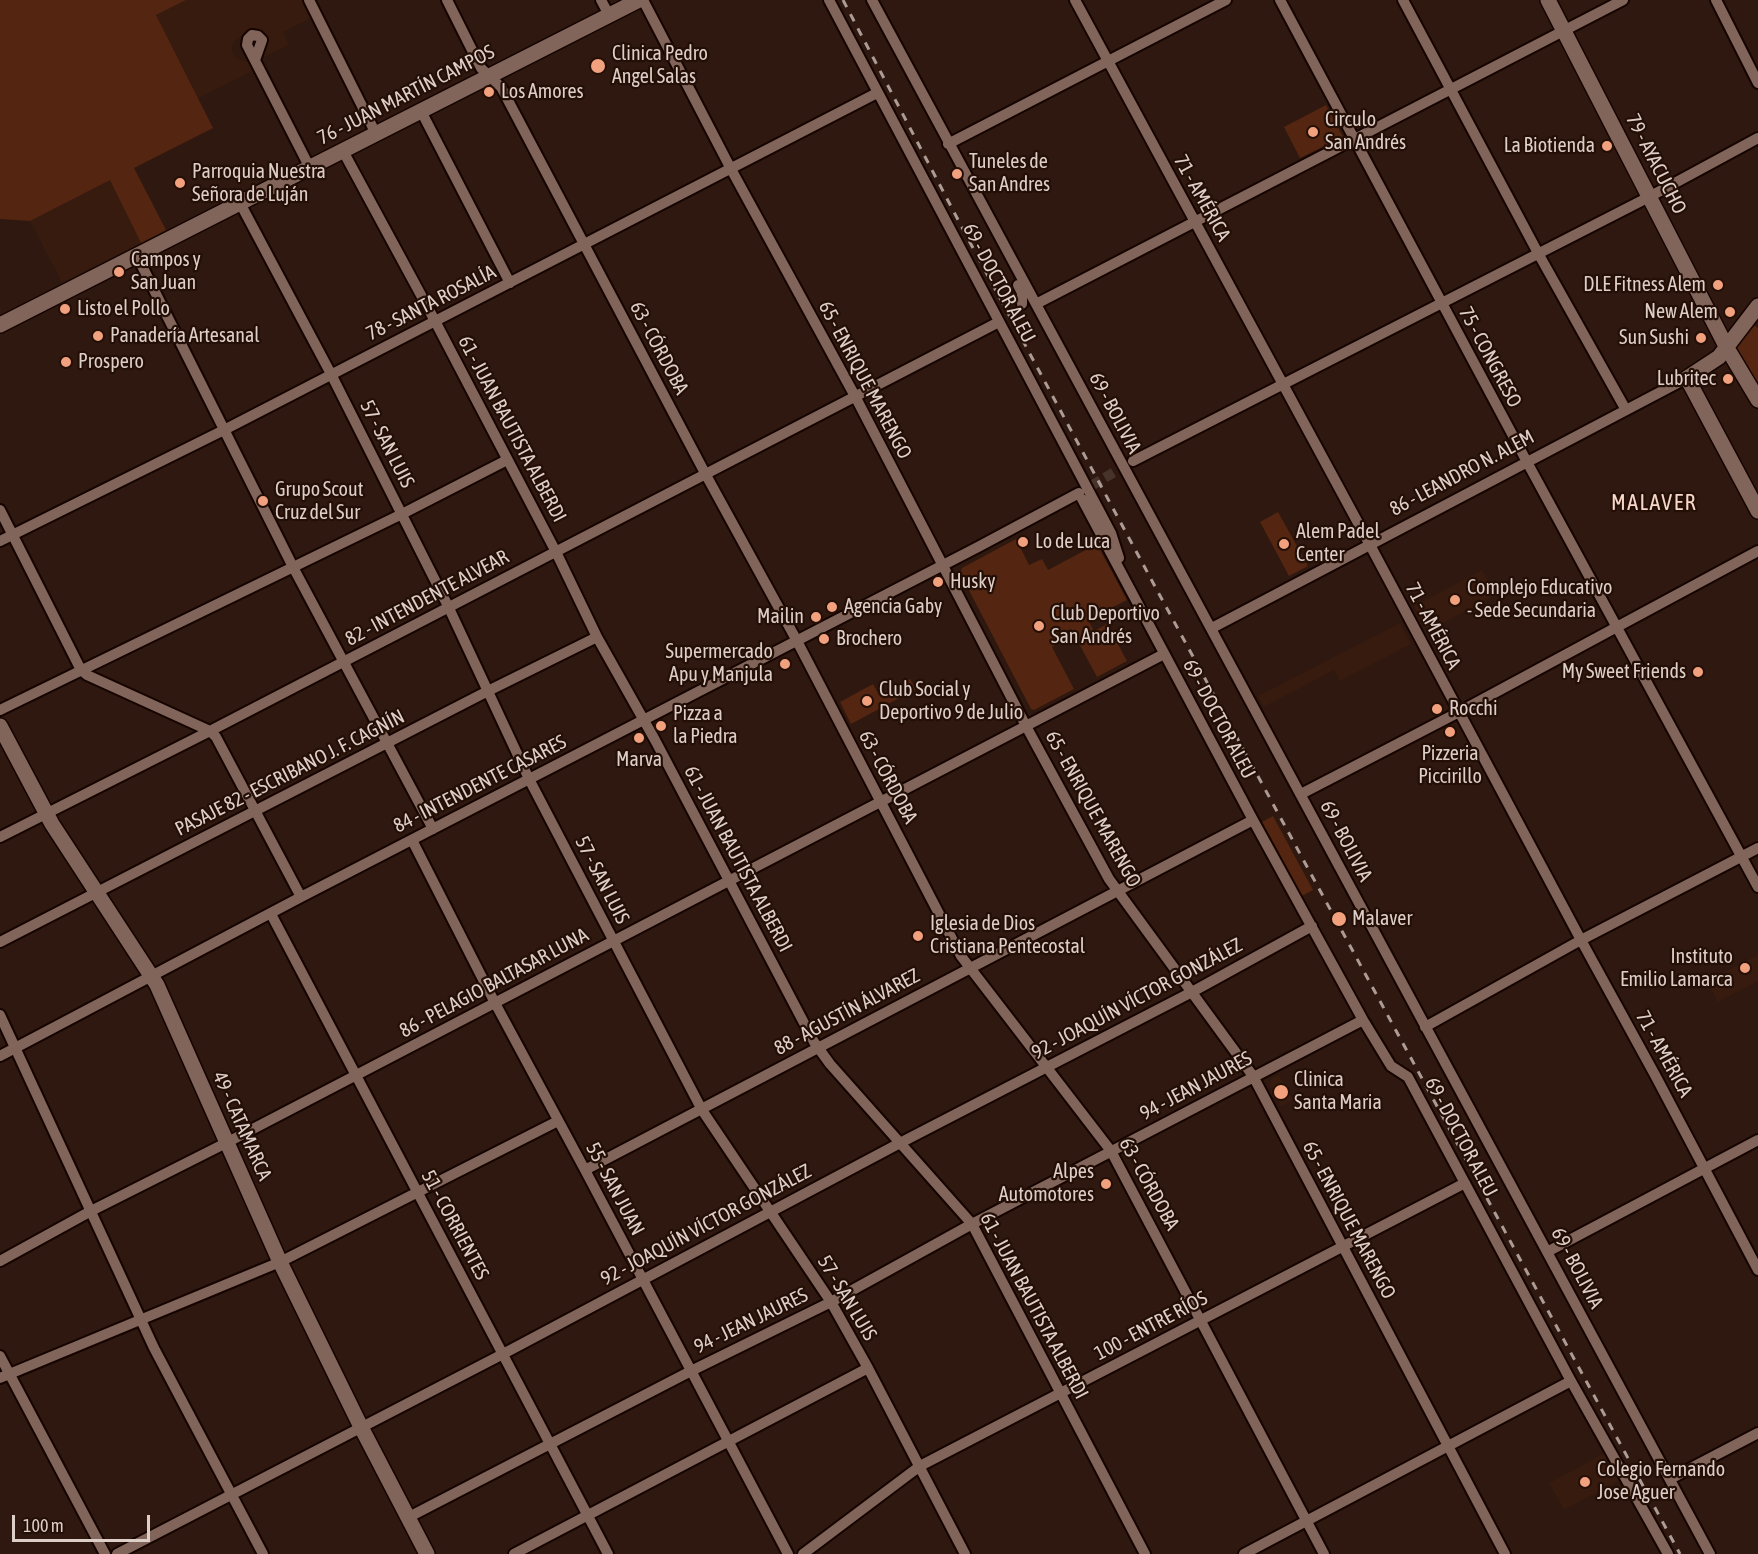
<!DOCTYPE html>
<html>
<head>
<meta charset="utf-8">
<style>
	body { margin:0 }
	#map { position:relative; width:1758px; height:1554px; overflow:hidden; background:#2e180f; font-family:"Asap Condensed",sans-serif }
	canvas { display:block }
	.scale { position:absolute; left:12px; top:1515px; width:138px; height:27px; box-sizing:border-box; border:3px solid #decec8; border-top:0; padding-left:8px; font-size:18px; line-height:21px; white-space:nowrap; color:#decec8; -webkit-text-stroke:4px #240f06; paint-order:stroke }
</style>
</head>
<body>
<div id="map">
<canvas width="1758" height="1554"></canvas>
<div class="scale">100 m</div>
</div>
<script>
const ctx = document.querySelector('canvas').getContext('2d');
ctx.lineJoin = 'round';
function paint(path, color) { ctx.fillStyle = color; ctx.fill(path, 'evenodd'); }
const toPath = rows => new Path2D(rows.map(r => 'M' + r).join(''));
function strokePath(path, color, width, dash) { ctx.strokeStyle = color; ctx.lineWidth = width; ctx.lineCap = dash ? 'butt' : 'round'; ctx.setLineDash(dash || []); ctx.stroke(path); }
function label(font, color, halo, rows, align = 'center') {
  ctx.font = font + ' "Asap Condensed",sans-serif'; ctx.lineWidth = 4.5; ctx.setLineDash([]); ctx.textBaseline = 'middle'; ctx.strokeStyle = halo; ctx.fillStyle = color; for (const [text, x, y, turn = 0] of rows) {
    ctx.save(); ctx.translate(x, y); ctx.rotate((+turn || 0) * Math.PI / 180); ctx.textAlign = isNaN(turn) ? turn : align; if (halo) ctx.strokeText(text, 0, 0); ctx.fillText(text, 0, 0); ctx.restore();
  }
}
const built = toPath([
	[186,0,302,0,311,18,283,32,289,45,261,58,260,56,265,47,249,32,236,39,231,48,233,54,238,59,251,62,254,70,198,98,156,15],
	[110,179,141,243,62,283,30,221],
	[1482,570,1495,595,1428,631,1414,606],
	[1400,623,1411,644,1340,681,1334,670,1264,707,1258,696],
	[1758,955,1758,981,1718,1002,1707,981],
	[1279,1075,1293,1100,1281,1106,1270,1085,1271,1079],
	[1605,1453,1620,1480,1564,1510,1549,1483]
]);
const green = toPath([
	[0,0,186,0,156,15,213,128,134,168,166,230,141,243,110,180,30,221,0,219],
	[1326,105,1343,137,1300,158,1284,127],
	[1751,323,1758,328,1758,391,1735,351,1735,346],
	[1278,512,1308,566,1289,576,1260,522],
	[1016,539,1029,565,1042,559,1048,570,1097,544,1127,600,1088,620,1094,631,1107,624,1127,661,1097,677,1071,629,1065,631,1063,641,1052,647,1074,689,1034,710,1031,709,960,573,962,568],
	[910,679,916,689,851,724,840,702,873,684,879,695],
	[1273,816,1313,890,1302,896,1262,822]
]);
const streetTunnel = toPath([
	[995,324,1017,312,1022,304],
	[1079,493,1133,461]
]);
const street = toPath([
	[309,0,376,134],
	[447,0,481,68,501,87,706,475,797,641,961,956,1111,1151,1324,1554],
	[601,0,609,15],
	[643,0,731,169,856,398,1026,726,1109,879,1253,1076,1505,1554],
	[829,0,1111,533,1119,558],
	[872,0,1710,1554],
	[1075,0,1370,545,1581,940,1655,1075,1758,1270],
	[1280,0,1527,462,1758,887],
	[1403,0,1538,253,1626,410],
	[1716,0,1758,83],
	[255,60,262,40,258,36,252,35,248,39,247,45,310,168],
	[421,111,510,283],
	[948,144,1226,0],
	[343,151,435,321,556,552,597,637,655,740,814,1042,830,1064,972,1224,1145,1554],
	[240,203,331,374,448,606,529,779,702,1110,831,1302,868,1368,965,1554],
	[137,256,293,567,433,829],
	[1018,285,1022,293,1022,304],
	[1036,304,1623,0],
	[1133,461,1649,197,1758,138],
	[1082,499,1253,820,1363,1020,1391,1066,1408,1077,1571,1381,1668,1554],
	[0,510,81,670,87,675,210,731,216,737,301,897],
	[0,541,224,430,877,93],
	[1212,628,1687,378],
	[0,710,402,514,507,460],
	[1301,794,1459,712,1758,551],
	[0,837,210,731,995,324],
	[412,840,495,1003,585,1170,788,1554],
	[271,914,608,1554],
	[0,942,488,691,597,637],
	[0,1015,154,1348,263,1554],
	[1425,1027,1581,940,1758,848],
	[0,1056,301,897,978,547,1079,493],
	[585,1170,1253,820],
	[1547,1252,1758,1140],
	[0,1261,91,1211,226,1143,1164,654],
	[0,1356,105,1554],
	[0,1378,280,1262,558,1121],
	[1670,1479,1758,1433],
	[409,1517,691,1371,831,1302,972,1224,1363,1020],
	[117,1554,503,1354,900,1143,1192,992,1312,926],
	[514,1554,868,1368],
	[803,1554,920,1466,1465,1183],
	[1244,1554,1571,1381]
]);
const secondary = toPath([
	[1548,0,1727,348,1758,400],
	[1758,306,1719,357,1687,378,1758,511],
	[0,325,639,0],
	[0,726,52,824,157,985,280,1262,361,1427,427,1554]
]);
const rail = toPath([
	[843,0,966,235,1158,592,1680,1554]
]);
const markers = [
	[598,66,8,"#f2a17e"],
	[489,92,6,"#f2a17e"],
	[1313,132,6,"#f2a17e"],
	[1607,146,6,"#f2a17e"],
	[957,174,6,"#f2a17e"],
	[180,183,6,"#f2a17e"],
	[119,272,6,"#f2a17e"],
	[1718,285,6,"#f2a17e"],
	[65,309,6,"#f2a17e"],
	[1730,312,6,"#f2a17e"],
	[98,336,6,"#f2a17e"],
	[1701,338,6,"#f2a17e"],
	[66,362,6,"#f2a17e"],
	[1728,379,6,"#f2a17e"],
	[263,501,6,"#f2a17e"],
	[1023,542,6,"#f2a17e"],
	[1284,544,6,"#f2a17e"],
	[938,582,6,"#f2a17e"],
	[1455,600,6,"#f2a17e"],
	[832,607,6,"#f2a17e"],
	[816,617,6,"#f2a17e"],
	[1039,626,6,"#f2a17e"],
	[824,639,6,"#f2a17e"],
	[785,664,6,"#f2a17e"],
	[1698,672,6,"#f2a17e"],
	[867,701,6,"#f2a17e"],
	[1437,709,6,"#f2a17e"],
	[661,726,6,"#f2a17e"],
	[1450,732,6,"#f2a17e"],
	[639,738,6,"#f2a17e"],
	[1339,919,8,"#f2a17e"],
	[918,936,6,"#f2a17e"],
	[1745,968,6,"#f2a17e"],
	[1281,1092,8,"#f2a17e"],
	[1106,1184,6,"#f2a17e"],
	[1585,1482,6,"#f2a17e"]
];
const poiNames = [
	["Clinica Pedro",612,54],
	["Angel Salas",612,77],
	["Los Amores",501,92],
	["Circulo",1325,120],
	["San Andrés",1325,143],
	["La Biotienda",1595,146,"right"],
	["Tuneles de",969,162],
	["San Andres",969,185],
	["Parroquia Nuestra",192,172],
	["Señora de Luján",192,195],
	["Campos y",131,260],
	["San Juan",131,283],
	["DLE Fitness Alem",1706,285,"right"],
	["Listo el Pollo",77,309],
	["New Alem",1718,312,"right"],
	["Panadería Artesanal",110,336],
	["Sun Sushi",1689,338,"right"],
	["Prospero",78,362],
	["Lubritec",1716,379,"right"],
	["Grupo Scout",275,490],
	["Cruz del Sur",275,513],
	["Alem Padel",1296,532],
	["Center",1296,555],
	["Lo de Luca",1035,542],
	["Husky",950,582],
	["Complejo Educativo",1467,588],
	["- Sede Secundaria",1467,611],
	["Agencia Gaby",844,607],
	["Club Deportivo",1051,614],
	["San Andrés",1051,637],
	["Mailin",804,617,"right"],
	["Brochero",836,639],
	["Supermercado",773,652,"right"],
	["Apu y Manjula",773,675,"right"],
	["My Sweet Friends",1686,672,"right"],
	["Club Social y",879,690],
	["Deportivo 9 de Julio",879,713],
	["Rocchi",1449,709],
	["Pizza a",673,714],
	["la Piedra",673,737],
	["Pizzeria",1450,754,"center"],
	["Piccirillo",1450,777,"center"],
	["Marva",639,760,"center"],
	["Malaver",1352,919],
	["Iglesia de Dios",930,924],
	["Cristiana Pentecostal",930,947],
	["Instituto",1733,957,"right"],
	["Emilio Lamarca",1733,980,"right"],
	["Clinica",1294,1080],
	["Santa Maria",1294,1103],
	["Alpes",1094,1172,"right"],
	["Automotores",1094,1195,"right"],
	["Colegio Fernando",1597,1470],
	["Jose Aguer",1597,1493]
];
const streetNames = [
	["76 - JUAN MARTÍN CAMPOS",406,95,-27],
	["79 - AYACUCHO",1656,164,63],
	["71 - AMÉRICA",1202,198,61],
	["69 - DOCTOR ALEU",999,283,62],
	["78 - SANTA ROSALÍA",431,303,-27],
	["63 - CÓRDOBA",659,348,62],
	["75 - CONGRESO",1490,357,62],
	["65 - ENRIQUE MARENGO",865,380,62],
	["69 - BOLIVIA",1115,413,62],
	["61 - JUAN BAUTISTA ALBERDI",512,429,62],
	["57 - SAN LUIS",387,444,63],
	["86 - LEANDRO N. ALEM",1462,473,-28],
	["82 - INTENDENTE ALVEAR",427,598,-28],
	["71 - AMÉRICA",1433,626,62],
	["69 - DOCTOR ALEU",1219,719,62],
	["PASAJE 82 - ESCRIBANO J. F. CAGNÍN",290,773,-27],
	["63 - CÓRDOBA",888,777,62],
	["84 - INTENDENTE CASARES",480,784,-27],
	["65 - ENRIQUE MARENGO",1093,809,61],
	["69 - BOLIVIA",1346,841,62],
	["61 - JUAN BAUTISTA ALBERDI",738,859,62],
	["57 - SAN LUIS",602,880,63],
	["86 - PELAGIO BALTASAR LUNA",494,983,-28],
	["92 - JOAQUÍN VÍCTOR GONZÁLEZ",1137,999,-28],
	["88 - AGUSTÍN ÁLVAREZ",847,1012,-28],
	["71 - AMÉRICA",1664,1054,61],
	["94 - JEAN JAURES",1196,1086,-28],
	["49 - CATAMARCA",242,1126,66],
	["69 - DOCTOR ALEU",1461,1137,62],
	["63 - CÓRDOBA",1149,1184,61],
	["55 - SAN JUAN",615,1189,62],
	["65 - ENRIQUE MARENGO",1349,1220,62],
	["51 - CORRIENTES",455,1225,62],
	["92 - JOAQUÍN VÍCTOR GONZÁLEZ",706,1225,-28],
	["69 - BOLIVIA",1577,1268,62],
	["57 - SAN LUIS",847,1298,59],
	["61 - JUAN BAUTISTA ALBERDI",1034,1306,62],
	["94 - JEAN JAURES",751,1321,-26],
	["100 - ENTRE RÍOS",1151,1326,-28]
];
const quarterNames = [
	["MALAVER",1654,503]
];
paint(built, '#381b0f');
paint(green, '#542611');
strokePath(streetTunnel, '#48332b', 10, [10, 5]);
strokePath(street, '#150400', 14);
strokePath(secondary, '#150400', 18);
strokePath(street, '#81655a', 10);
strokePath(secondary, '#81655a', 15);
strokePath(rail, '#ad9b95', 3, [8, 8]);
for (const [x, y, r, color] of markers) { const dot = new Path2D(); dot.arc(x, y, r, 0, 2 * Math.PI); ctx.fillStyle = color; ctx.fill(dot); strokePath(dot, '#240f06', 2); }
label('20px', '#decec8', '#240f06', poiNames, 'left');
label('20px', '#decec8', '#240f06', streetNames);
ctx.letterSpacing = '1.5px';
label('22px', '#f7d7ca', '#240f06', quarterNames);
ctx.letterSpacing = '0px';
</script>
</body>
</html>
